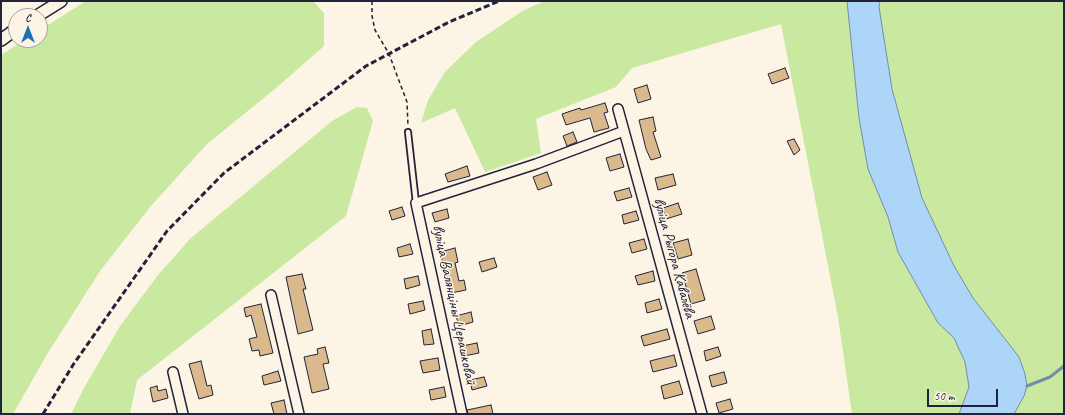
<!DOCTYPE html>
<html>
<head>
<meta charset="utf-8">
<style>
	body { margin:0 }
	#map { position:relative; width:1065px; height:415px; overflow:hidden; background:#fcf5e5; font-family:Caveat,sans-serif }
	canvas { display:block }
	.frame { position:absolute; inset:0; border:2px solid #22223b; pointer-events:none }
	.north { position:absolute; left:8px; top:8px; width:40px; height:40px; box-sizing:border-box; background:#fcf5e5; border:1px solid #a5a1a1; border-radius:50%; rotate:0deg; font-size:11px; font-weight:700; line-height:16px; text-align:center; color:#22223b }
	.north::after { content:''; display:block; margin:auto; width:14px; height:18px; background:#1f6fb2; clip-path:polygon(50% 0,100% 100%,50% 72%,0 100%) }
	.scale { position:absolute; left:927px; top:389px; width:71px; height:18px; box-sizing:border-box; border:2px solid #22223b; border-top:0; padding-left:5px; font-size:12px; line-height:14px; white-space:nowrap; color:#22223b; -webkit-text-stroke:3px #fcf5e5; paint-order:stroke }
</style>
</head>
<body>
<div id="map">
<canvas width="1065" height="415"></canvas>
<div class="frame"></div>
<div class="north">С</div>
<div class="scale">50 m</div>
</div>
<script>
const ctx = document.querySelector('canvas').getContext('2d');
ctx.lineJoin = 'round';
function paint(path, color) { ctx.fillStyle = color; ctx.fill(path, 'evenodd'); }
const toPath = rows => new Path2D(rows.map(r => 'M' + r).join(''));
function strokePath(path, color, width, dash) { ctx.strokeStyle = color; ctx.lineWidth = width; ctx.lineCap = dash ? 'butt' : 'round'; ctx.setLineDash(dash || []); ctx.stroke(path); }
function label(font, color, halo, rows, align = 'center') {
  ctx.font = font + ' Caveat,sans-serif'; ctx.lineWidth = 3; ctx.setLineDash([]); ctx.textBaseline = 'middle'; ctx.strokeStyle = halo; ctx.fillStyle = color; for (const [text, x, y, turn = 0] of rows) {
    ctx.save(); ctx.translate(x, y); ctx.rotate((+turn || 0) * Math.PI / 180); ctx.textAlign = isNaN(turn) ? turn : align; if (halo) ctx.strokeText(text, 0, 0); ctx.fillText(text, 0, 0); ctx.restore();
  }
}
const green = toPath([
	[86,1,313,1,324,13,324,46,276,88,207,144,150,207,100,271,46,356,13,414,1,414,1,55,25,40,40,40,40,30],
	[545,1,1064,1,1064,414,852,414,838,317,781,24,632,68,616,87,536,119,541,153,485,172,455,108,421,123,428,100,445,72,476,42,524,10],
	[357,107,367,108,373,121,346,216,137,380,130,414,71,414,84,388,120,326,158,275,191,238,332,121]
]);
const water = toPath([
	[847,1,880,1,879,7,892,89,922,198,954,266,973,298,1019,357,1025,374,1027,386,1024,396,1014,414,959,414,969,387,965,362,954,338,938,323,898,252,888,217,868,169,859,118,847,1]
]);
const stream = toPath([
	[1027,386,1050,377,1064,366]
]);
const building = toPath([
	[785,68,789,78,772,84,768,74,785,68],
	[647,85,651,99,638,103,634,89,647,85],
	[605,103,608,112,604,113,609,128,594,132,590,118,566,125,562,114,580,108,581,110,605,103],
	[653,117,656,131,653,132,661,157,651,160,646,149,639,120,653,117],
	[573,132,577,142,567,146,563,136,573,132],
	[794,139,800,150,794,155,787,141,794,139],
	[620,154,624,167,610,171,606,158,620,154],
	[467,166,470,176,448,182,445,174,467,166],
	[547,172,552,185,538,190,533,177,547,172],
	[673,174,676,185,658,190,655,178,673,174],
	[629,188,632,197,617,201,614,192,629,188],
	[678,203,682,214,666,219,663,208,678,203],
	[402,207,405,216,392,220,389,211,402,207],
	[447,209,449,218,435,222,432,213,447,209],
	[636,211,639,220,624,224,622,215,636,211],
	[644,239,647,249,632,253,629,243,644,239],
	[688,239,692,255,678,259,673,243,688,239],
	[410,244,413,254,399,257,397,248,410,244],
	[455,248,458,262,455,263,459,281,464,280,466,290,451,293,440,252,455,248],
	[494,258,497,267,482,272,479,262,494,258],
	[696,269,705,300,691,304,682,273,696,269],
	[653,271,655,281,638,285,635,276,653,271],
	[302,274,306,289,303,289,313,330,298,334,286,277,302,274],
	[418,276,420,285,406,289,404,279,418,276],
	[659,299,662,309,647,313,645,303,659,299],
	[423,301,425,310,410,314,408,304,423,301],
	[261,304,273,353,260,356,259,350,252,351,249,339,257,337,251,315,246,317,244,308,261,304],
	[471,312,473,322,459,326,456,316,471,312],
	[711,316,715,329,698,334,694,321,711,316],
	[431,329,434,344,424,345,422,331,431,329],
	[667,329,670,339,644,346,641,336,667,329],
	[477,343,479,353,464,356,462,346,477,343],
	[325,347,329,363,323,364,329,389,312,393,304,357,318,354,317,349,325,347],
	[718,347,721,356,706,361,704,351,718,347],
	[674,355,677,366,653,372,650,361,674,355],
	[438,358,440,370,423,373,420,361,438,358],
	[201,361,207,386,211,385,213,395,199,399,189,364,201,361],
	[278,371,281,381,264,385,262,376,278,371],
	[724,372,727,383,712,387,709,376,724,372],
	[484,377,487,386,472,390,470,380,484,377],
	[679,381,683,394,664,399,661,386,679,381],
	[157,386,158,391,166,389,168,398,153,402,150,388,157,386],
	[444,387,446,397,431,400,429,390,444,387],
	[730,399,733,409,719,413,716,403,730,399],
	[284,400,287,414,274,414,271,403,284,400],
	[491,405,493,414,468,414,467,410,491,405]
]);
const path = toPath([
	[372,1,372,16,375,30,389,54,407,102,408,126]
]);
const service = toPath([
	[408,132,416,203]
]);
const minor = toPath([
	[618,109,702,414],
	[271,295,299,414],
	[173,372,183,414],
	[462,414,416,203,536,164,624,131]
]);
const tertiary = toPath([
	[37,16,61,1],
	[1,40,16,29]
]);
const rail = toPath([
	[43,414,73,365,167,231,224,173,366,66,449,22,499,1]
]);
const streetNames = [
	["вуліца Рыгора Кавалёва",674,258,75],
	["вуліца Валянціны Церашковай",454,305,78]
];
paint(green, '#c9e8a0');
paint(water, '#acd5f7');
strokePath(water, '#758dac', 1);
strokePath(stream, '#758dac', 3);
paint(building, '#dab98d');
strokePath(building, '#22223b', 1);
strokePath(service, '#22223b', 8);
strokePath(minor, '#22223b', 12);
strokePath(tertiary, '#22223b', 14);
strokePath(path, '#22223b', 1.5, [4, 3]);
strokePath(service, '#fcf5e5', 4.5);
strokePath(minor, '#fcf5e5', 9);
strokePath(tertiary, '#fcf5e5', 11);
strokePath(rail, '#22223b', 3, [6, 3]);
label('16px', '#22223b', '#fcf5e5', streetNames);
</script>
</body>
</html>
